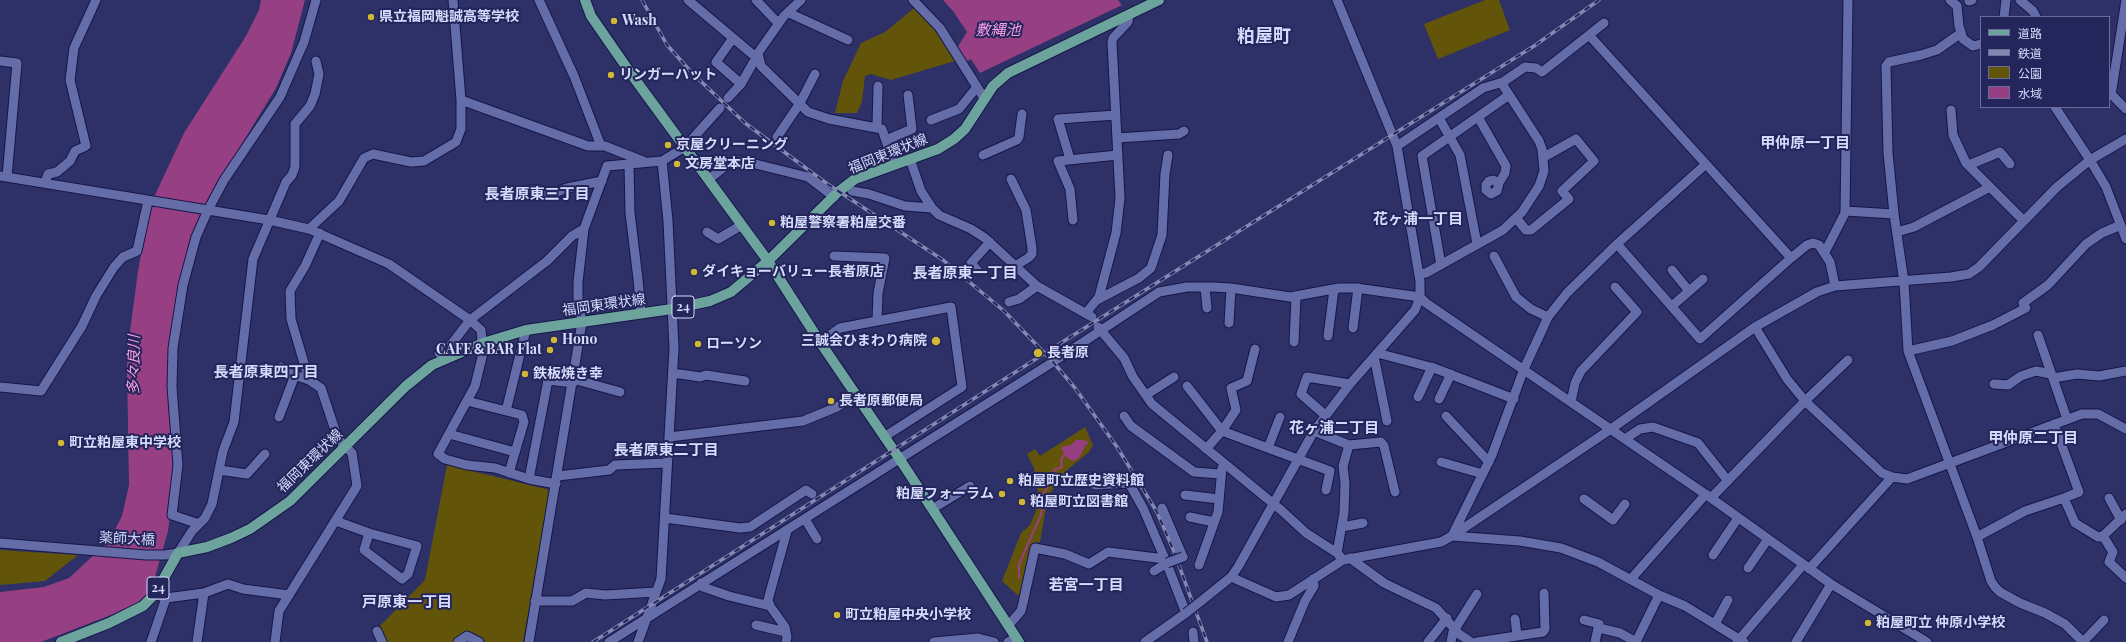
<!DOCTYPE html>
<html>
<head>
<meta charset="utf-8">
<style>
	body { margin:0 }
	#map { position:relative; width:2126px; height:642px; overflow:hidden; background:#2d3167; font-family:"Playfair Display","Noto Sans JP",serif }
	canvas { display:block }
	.legend { position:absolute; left:1980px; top:16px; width:130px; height:92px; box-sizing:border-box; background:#24265b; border:1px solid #6b6e9b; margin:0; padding:5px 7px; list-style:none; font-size:12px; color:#d5dbfc }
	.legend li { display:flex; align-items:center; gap:8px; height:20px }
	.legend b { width:20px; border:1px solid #6b6e9b }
</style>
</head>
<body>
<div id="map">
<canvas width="2126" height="642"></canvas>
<ul class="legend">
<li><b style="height:5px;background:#6ca49d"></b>道路</li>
<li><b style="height:5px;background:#8489b4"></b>鉄道</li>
<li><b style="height:11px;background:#625408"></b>公園</li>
<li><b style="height:11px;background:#973f83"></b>水域</li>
</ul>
</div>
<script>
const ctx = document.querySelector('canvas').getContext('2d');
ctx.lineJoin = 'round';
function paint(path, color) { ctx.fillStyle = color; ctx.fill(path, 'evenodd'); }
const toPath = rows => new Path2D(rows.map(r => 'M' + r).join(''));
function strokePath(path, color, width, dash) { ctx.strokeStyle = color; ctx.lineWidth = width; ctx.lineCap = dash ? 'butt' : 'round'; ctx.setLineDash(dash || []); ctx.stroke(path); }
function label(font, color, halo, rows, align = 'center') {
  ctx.font = font + ' "Playfair Display","Noto Sans JP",serif'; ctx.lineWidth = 4; ctx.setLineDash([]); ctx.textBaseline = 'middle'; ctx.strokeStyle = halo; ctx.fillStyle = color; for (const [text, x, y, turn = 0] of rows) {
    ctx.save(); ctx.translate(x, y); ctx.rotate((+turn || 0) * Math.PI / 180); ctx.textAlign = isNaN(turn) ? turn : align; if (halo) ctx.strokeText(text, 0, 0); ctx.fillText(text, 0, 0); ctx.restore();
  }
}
const green = toPath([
	[1485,0,1499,0,1510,30,1438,59,1424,24],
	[914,8,932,26,955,61,891,80,871,74,865,76,862,102,857,113,835,113,843,81,861,43,885,32],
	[1085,427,1093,445,1089,452,1067,470,1048,496,1040,542,1032,543,1022,599,1002,581,1021,533,1030,525,1036,511,1038,490,1034,468,1027,454,1035,449,1040,456],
	[447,465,550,490,523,642,486,642,473,636,456,642,387,642,380,626,425,580],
	[0,550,78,555,45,581,0,585]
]);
const water = toPath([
	[261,0,305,0,291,53,276,88,208,199,199,219,177,293,171,339,174,482,168,531,151,591,137,603,111,615,41,642,0,642,0,592,44,587,69,578,109,541,122,516,129,485,127,367,129,339,138,271,147,222,155,195,184,133,246,36,259,10],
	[943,0,1118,0,1122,5,980,73,971,59,966,62,957,48,967,32,953,11],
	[1076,440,1084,440,1089,443,1085,446,1079,458,1073,461,1065,456,1061,447,1071,445]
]);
const stream = toPath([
	[1019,578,1019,565,1023,555,1041,515,1043,494,1053,479,1054,470,1062,467,1061,460,1064,455]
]);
const minor = toPath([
	[539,0,574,76,601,146],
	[688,0,758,59],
	[756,0,778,23],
	[801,0,784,16,758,53,761,66,808,112,829,119,882,129,894,164],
	[913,0,940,28,984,98],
	[1950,0,1957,6,1959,26,1963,39,1973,46,1981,44],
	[2020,0,2033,11,2036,17],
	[1969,1,1972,0],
	[789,13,848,40],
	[2004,17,2006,0],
	[1961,33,1937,50,1921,55,1889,62,1886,66,1888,153,1894,214,1904,282,1908,351,1977,537,1991,581,1995,587,2000,592,2020,603,2045,613,2065,624,2083,642,2104,620],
	[1589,35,1604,23],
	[733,38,716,62,741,84],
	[0,61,17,63,7,177],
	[2109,92,2126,109],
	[2111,95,2126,0],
	[728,98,741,84,753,63,758,59],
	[461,100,588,146,605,146,643,161],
	[2055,107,2090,160,2106,187,2126,239],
	[1951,110,1953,135,1966,163,2024,221],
	[1478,117,1506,166,1505,173,1499,183,1497,191,1491,194,1486,190,1486,185,1489,181,1493,180,1499,183],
	[1439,118,1460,155,1477,244],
	[931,120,959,109,977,87],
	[877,126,878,86],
	[777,137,800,103,815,74],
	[1117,138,1179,134,1184,131],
	[886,140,912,129,908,95],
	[1397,146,1483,88,1503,82,1525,67,1536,68,1542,72,1589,35,1791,258,1807,245,1813,243,1819,245,1830,262,1835,286],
	[983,155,1017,140,1019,137,1022,114],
	[910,159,921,191,932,208,939,215,971,229,985,238,1037,286,1092,317],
	[1070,159,1058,119,1116,115],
	[629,164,630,213,638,279,641,314],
	[1706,164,1617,244,1567,293,1548,317,1524,369,1492,455,1452,536,1520,541,1561,548,1598,562,1659,595,1685,606,1744,642],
	[1969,165,2000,152,2010,164],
	[0,176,269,220,309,229,389,264,470,320,481,330,483,353,475,386,438,454,445,459,467,465,495,468,529,479,556,484],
	[709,179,727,165,735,161,743,161,808,177,834,197],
	[1011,179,1026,210,1032,248,1032,254,1028,258,1015,266],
	[45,183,48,174,57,172,70,161,75,151,86,146,70,80,74,48,96,0],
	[528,190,540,190,546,196,567,188,602,181],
	[852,191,869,194,905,206,932,208],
	[1845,211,1894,214],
	[1516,218,1526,230,1531,230,1569,199,1562,191,1594,161,1576,139,1544,157],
	[1073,220,1070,189,1058,161,1118,155],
	[309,229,339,201,364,158,373,154,411,162,424,161,456,142,461,129,461,100,453,0],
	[707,232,718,239,742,225],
	[1897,232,1914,227,1990,187],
	[1617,244,1700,339,1791,258],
	[1825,252,1845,213,1848,0],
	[834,256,885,258,878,293,877,321],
	[1494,256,1516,297,1531,309,1548,317],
	[1441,265,1422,156,1509,95],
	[1672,270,1689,291],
	[978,271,971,263,990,242],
	[1419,274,1426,273,1503,230,1522,212,1539,186,1544,171,1542,149,1539,141,1504,87,1503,82],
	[1205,287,1207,308],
	[1097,300,1139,278,1151,268,1162,235,1165,174,1168,155],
	[1009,302,1019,299,1037,286],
	[2023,303,2048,285,2086,244,2102,233,2121,225],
	[1672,306,1703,279],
	[1086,313,1099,297,1116,233,1120,198,1112,42,1113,38,1128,22,1129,14],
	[1229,323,1231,288],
	[1098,327,1124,358,1133,377,1152,404,1281,510,1306,533,1337,553,1343,560],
	[1755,327,1787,379,1805,401,1882,473,1892,477,1907,479,2082,414,2098,414,2126,429],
	[1353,328,1358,288],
	[2038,335,2067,419],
	[1328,336,1334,289],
	[820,342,840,328,951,307,962,387,884,437],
	[1294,342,1296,297],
	[1908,351,1952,341,1993,325,2026,308],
	[439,353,450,346,470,320,547,261,572,236,584,229],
	[1377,353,1434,368,1514,399],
	[1373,359,1375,361,1387,421],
	[281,367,283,371,309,380],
	[673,373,700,377,706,375,745,381],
	[2053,378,2077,374,2099,376,2126,371],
	[573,379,620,392],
	[1994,384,2008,385,2021,376,2036,371,2051,374],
	[1187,386,1222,431,1330,471,1326,490],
	[0,387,41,391,82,326,96,296,114,267,123,257,137,251,148,201],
	[1146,395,1174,377],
	[1418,397,1432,367],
	[1439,399,1451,374],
	[467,401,522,415,524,422,509,473],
	[1571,402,1575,383,1581,371,1637,312,1615,287],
	[506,411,526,330],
	[1325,415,1301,394,1307,377,1350,384],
	[1124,416,1131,426,1194,472,1220,474],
	[1446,416,1489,462],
	[279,417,295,375],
	[2054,424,2079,492,2064,498],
	[1314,431,1349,445,1381,442,1384,446,1395,492],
	[449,434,515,452],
	[669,437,803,421,837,407,855,395],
	[1625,439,1640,429,1653,427,1698,443,1728,481],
	[1268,448,1280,417],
	[1206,449,1222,431,1236,410,1231,388,1247,381,1255,349],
	[1441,462,1483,474],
	[219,470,247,474,265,454],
	[558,476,609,470,615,465,667,463],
	[1090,477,1095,485,1129,483,1143,508,1165,559],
	[529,479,548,380,573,383],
	[1185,495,1219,499],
	[1711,498,1805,401,1848,360],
	[2109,498,2121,520],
	[1584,499,1613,520,1625,504],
	[1162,508,1183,557],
	[932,509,970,486],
	[1190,517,1214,522],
	[665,518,740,528,750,527,806,490,812,494],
	[805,519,817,539],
	[336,521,369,533,417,546,408,574,402,579,364,550,369,533],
	[199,524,172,515,178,465,172,387,173,348,183,285,196,237,208,210,224,180,280,97,304,42,316,0],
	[1342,527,1363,523],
	[2103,536,2113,552,2109,562,2126,578],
	[1977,537,2025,511,2064,498,2075,523,2098,537,2103,536,2126,514],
	[0,543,146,555,165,555,178,553,192,531,205,518,212,504,223,451,234,422,253,259,286,182,292,175,295,167,295,124,310,106,315,94,319,74,316,61],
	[1337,553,1344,513,1345,484,1343,466,1349,445],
	[1713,555,1738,518],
	[1350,558,1384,583,1436,608,1459,634,1471,642],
	[1199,565,1218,512,1222,468],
	[1748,568,1768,539],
	[1809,569,1892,477],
	[1154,571,1167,563],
	[1231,577,1238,567,1314,431,1350,384,1415,310,1420,297,1420,281,1397,146,1337,0],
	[1631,579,1706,494],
	[701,583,703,587,729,596,766,605,769,604],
	[155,594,166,598,204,593,228,584,243,589,289,595],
	[535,601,572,601,586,593,605,595,656,592],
	[1200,602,1231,577,1276,597,1289,595,1343,560,1441,542,1452,536,1611,429,1755,327,1817,292,1835,286,1951,277,1969,274,1979,267,2057,187,2090,160,2126,139],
	[1515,619,1517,635],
	[1584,620,1599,624,1595,642],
	[1715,624,1728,600],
	[756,625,786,632],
	[1008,626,1021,611,1023,603,1035,548,1065,554,1089,564,1108,552,1165,559,1186,613,1145,642],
	[1599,628,1620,633,1636,642,1659,595],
	[377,631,382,642],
	[1193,632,1194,642],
	[151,642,166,598],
	[197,642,204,593],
	[275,642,279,611,357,486,352,453,338,439,321,388,309,380,291,319,290,291,305,266,320,233],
	[458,642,467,636,479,642],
	[529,642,582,322,578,302,578,282,584,229,607,166,662,161,685,147,720,108],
	[609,642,1053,362,1159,292,1187,287,1212,287,1231,288,1290,297,1339,288,1356,288,1420,297,1426,303,1711,498,1831,584,1927,642],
	[638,642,661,579,674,348,668,221,662,161],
	[786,642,787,637,785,627,770,606,768,600,787,531],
	[934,642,978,638,994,642],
	[1008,642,1016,638],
	[1288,642,1305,601,1314,586,1313,579],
	[1428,642,1447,618],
	[1451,642,1453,632,1477,594],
	[1477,642,1543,632,1545,629,1544,593],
	[1737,642,1803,565],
	[1796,642,1831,584]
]);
const major = toPath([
	[585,0,591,16,629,71,768,261,820,342,899,458,1019,642],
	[61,642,109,623,143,606,155,594,178,553,207,547,231,538,250,529,290,501,406,386,432,365,483,343,526,330,672,309,710,301,731,292,768,261,838,192,855,179,938,149,954,139,965,129,993,86,1008,73,1159,0]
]);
const rail = toPath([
	[642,0,667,45,692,73,745,123,826,183,943,260,1004,311,1053,362,1075,388,1117,447,1157,512,1173,549,1207,642],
	[593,642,1064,341,1534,46,1599,0]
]);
const minorBridge = toPath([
	[1167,563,1183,557],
	[1186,613,1200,602]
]);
const markers = [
	[371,17,4,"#d1b736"],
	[614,21,4,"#d1b736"],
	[611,75,4,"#d1b736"],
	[668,145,4,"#d1b736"],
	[677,164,4,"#d1b736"],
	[772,223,4,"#d1b736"],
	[694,272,4,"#d1b736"],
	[554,340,4,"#d1b736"],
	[936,341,5,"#d1b736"],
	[698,344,4,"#d1b736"],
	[550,350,4,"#d1b736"],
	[1038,353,5,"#d1b736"],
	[525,374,4,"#d1b736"],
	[831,401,4,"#d1b736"],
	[61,443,4,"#d1b736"],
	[1010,481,4,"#d1b736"],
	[1002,494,4,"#d1b736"],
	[1022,502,4,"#d1b736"],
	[837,615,4,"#d1b736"],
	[1868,623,4,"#d1b736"]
];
const shields = [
	[683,307,22],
	[158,588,22]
];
const shieldNames = [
	["24",683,307],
	["24",158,588]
];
const poiNames = [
	["県立福岡魁誠高等学校",379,17],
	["Wash",622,21],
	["リンガーハット",619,75],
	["京屋クリーニング",676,145],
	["文房堂本店",685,164],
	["粕屋警察署粕屋交番",780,223],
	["ダイキョーバリュー長者原店",702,272],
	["Hono",562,340],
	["三誠会ひまわり病院",927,341,"right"],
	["ローソン",706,344],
	["CAFE＆BAR Flat",542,350,"right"],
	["長者原",1047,353],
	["鉄板焼き幸",533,374],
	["長者原郵便局",839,401],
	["町立粕屋東中学校",69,443],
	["粕屋町立歴史資料館",1018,481],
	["粕屋フォーラム",994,494,"right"],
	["粕屋町立図書館",1030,502],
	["町立粕屋中央小学校",845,615],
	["粕屋町立 仲原小学校",1876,623]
];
const streetNames = [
	["福岡東環状線",888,154,-22],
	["福岡東環状線",604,305,-8],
	["福岡東環状線",310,461,-44],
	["薬師大橋",127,539,3]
];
const waterNames = [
	["敷縄池",998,30],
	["多々良川",134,365,-89]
];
const neighbourhoodNames = [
	["甲仲原一丁目",1805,143],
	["長者原東三丁目",537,194],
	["花ヶ浦一丁目",1418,219],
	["長者原東一丁目",965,273],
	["長者原東四丁目",266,372],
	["花ヶ浦二丁目",1334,428],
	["甲仲原二丁目",2033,438],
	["長者原東二丁目",666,450],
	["若宮一丁目",1086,585],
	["戸原東一丁目",407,602]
];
const districtNames = [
	["粕屋町",1264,36]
];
paint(green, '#625408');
paint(water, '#973f83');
strokePath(stream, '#973f83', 2);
strokePath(minor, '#171649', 11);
strokePath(major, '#171649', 12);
strokePath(minor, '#656da8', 9);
strokePath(major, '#6ca49d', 10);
strokePath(rail, '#8489b4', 3.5);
strokePath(rail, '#24265b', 2, [6]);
strokePath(minorBridge, '#171649', 11, []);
strokePath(minorBridge, '#656da8', 9);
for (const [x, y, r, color] of markers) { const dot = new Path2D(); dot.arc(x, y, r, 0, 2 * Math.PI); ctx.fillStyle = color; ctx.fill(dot); strokePath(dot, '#24265b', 1.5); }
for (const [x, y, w] of shields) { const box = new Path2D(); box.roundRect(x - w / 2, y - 11, w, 22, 3); ctx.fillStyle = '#24265b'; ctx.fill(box); strokePath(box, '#d5dbfc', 1); }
label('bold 13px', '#d5dbfc', null, shieldNames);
label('bold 14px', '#d5dbfc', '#24265b', poiNames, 'left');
label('14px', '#d5dbfc', '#24265b', streetNames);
label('italic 15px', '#fd9fe4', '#24265b', waterNames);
label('bold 15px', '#d5dbfc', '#24265b', neighbourhoodNames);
label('bold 18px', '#d5dbfc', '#24265b', districtNames);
</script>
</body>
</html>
